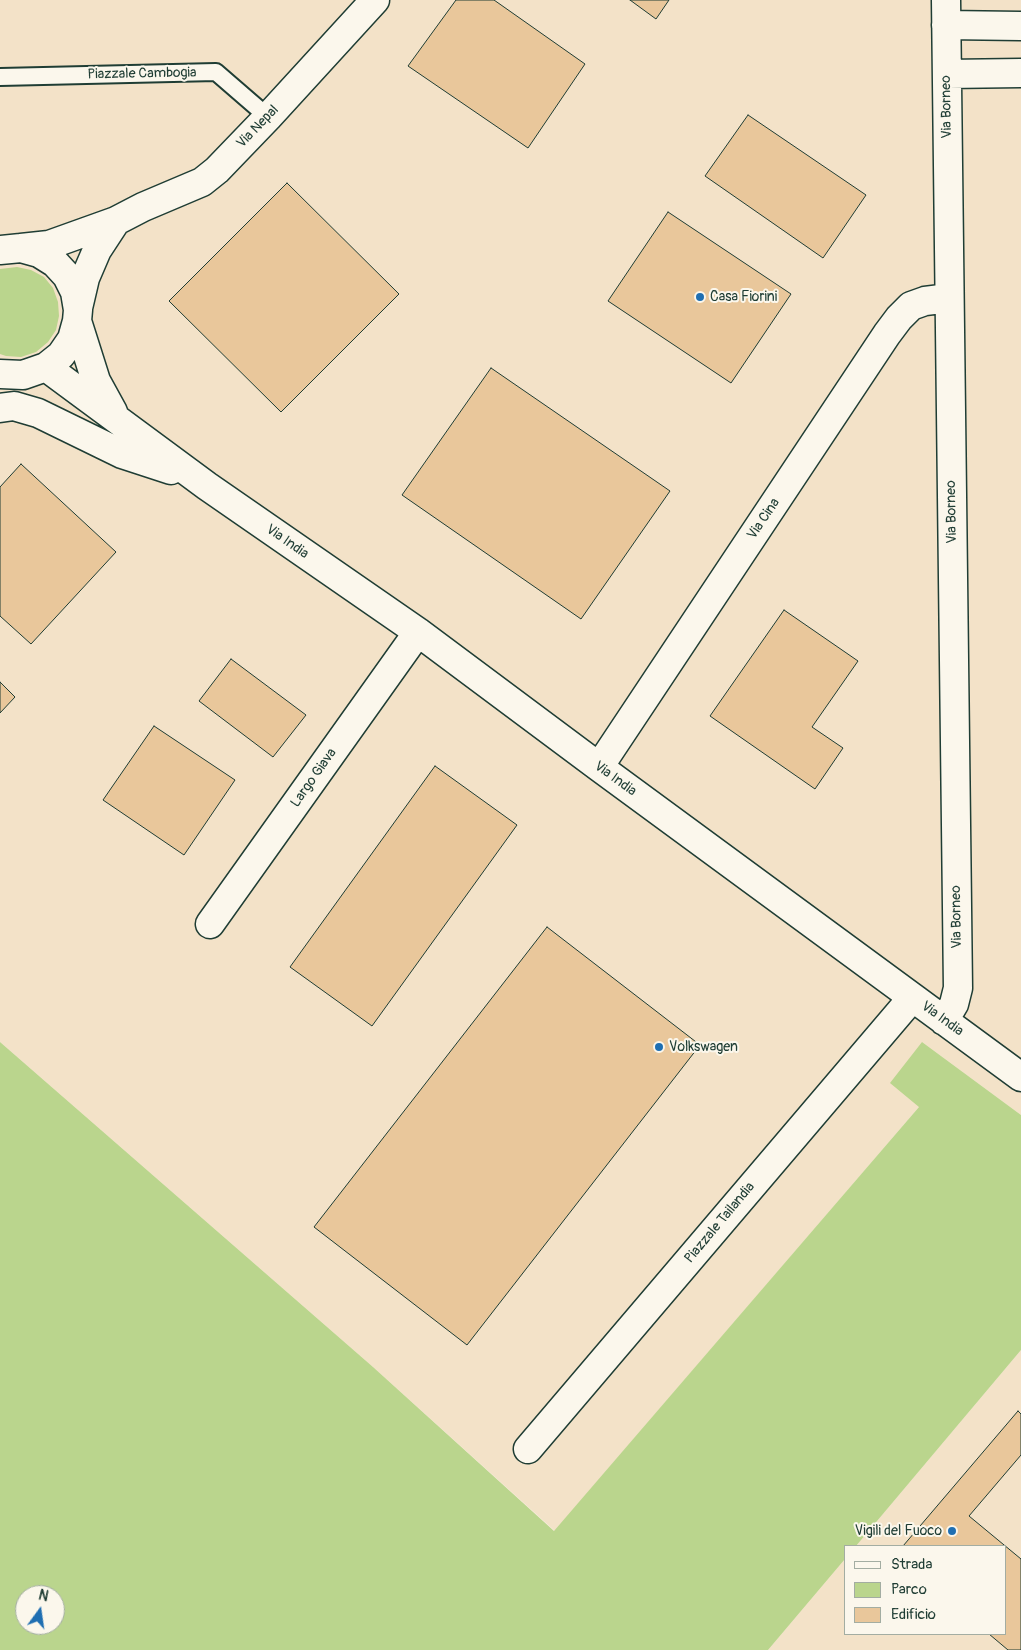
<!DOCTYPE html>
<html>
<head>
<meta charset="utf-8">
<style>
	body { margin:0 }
	#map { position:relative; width:1021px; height:1650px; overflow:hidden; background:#f7eddc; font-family:Pangolin,sans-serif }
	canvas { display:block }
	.legend { position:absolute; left:844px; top:1545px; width:162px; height:90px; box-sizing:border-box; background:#fbf7ec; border:1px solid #a3ada2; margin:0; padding:6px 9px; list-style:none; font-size:15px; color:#1f3d34 }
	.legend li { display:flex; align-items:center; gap:10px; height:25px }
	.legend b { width:25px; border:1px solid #a3ada2 }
	.north { position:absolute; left:15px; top:1585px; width:50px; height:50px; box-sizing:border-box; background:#fbf7ec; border:1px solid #a3ada2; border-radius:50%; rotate:14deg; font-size:14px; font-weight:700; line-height:20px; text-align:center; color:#1f3d34 }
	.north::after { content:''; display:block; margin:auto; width:18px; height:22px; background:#1f6fb2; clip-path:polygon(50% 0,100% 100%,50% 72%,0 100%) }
</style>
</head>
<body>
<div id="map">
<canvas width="1021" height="1650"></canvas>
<ul class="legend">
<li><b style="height:6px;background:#fbf7ec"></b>Strada</li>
<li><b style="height:14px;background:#bad58d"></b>Parco</li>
<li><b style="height:14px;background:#e9c79b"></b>Edificio</li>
</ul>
<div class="north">N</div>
</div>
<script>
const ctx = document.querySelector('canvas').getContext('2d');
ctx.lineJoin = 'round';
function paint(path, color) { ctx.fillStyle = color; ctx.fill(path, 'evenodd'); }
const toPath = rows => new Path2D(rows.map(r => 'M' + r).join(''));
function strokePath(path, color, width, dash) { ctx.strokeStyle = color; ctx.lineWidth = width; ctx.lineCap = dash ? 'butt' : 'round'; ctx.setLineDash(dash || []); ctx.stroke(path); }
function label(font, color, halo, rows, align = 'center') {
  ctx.font = font + ' Pangolin,sans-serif'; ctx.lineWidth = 4; ctx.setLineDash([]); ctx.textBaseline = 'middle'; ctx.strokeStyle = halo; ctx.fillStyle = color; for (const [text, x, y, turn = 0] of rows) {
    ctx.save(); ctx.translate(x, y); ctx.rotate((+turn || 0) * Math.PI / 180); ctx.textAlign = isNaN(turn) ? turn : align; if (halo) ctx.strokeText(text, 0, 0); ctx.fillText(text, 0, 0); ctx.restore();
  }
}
const built = toPath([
	[0,0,1021,0,1021,1115,922,1042,919,1107,555,1531,373,1367,0,1042],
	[1021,1350,1021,1650,768,1650,845,1559,845,1634,1005,1634,1005,1546,856,1546]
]);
const green = toPath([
	[17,267,31,270,44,277,53,288,58,302,59,316,56,330,48,342,36,352,21,357,6,356,0,354,0,269],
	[0,1042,373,1367,554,1531,919,1107,890,1083,922,1042,1021,1115,1021,1350,856,1546,845,1546,845,1559,768,1650,0,1650],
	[25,1595,55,1595,55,1625,25,1625]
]);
const building = toPath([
	[456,0,494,0,585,64,528,148,408,66,456,0],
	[630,0,669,0,656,19,630,0],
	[748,115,866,195,823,258,705,176,748,115],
	[287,183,399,294,281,412,169,301,287,183],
	[668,212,791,294,731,383,608,301,668,212],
	[491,368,670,491,581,619,402,495,491,368],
	[21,464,116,552,31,644,0,616,0,487,21,464],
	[784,610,858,661,812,727,843,748,815,789,710,716,784,610],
	[231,659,306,715,273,757,199,701,231,659],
	[0,682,15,697,0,713,0,682],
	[154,726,235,780,184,855,103,800,154,726],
	[435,766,517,825,372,1026,290,967,435,766],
	[547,927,700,1045,467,1345,314,1227,547,927],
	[1018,1411,1021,1414,1021,1455,969,1516,1021,1559,1021,1650,1008,1650,989,1634,1005,1634,1005,1546,903,1546,1018,1411]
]);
const service = toPath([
	[0,77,216,72,268,117]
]);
const minor = toPath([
	[946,25,1021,26],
	[947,74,1021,73],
	[21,248,49,245,116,221,143,207,202,182,217,170,268,117,375,0],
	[0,250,21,248,39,253,55,263,67,276,75,292,78,310,77,321,72,339,61,355,46,367,23,375,0,374],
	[78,308,85,278,97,250,116,221],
	[77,321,96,381,113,412],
	[46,367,207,486,418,632,599,767,1021,1077],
	[0,408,14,406,38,413,122,454,171,470],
	[599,767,887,334,899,318,911,306,925,301,949,298],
	[210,924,418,632],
	[944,1021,954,1004,958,988,946,0],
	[528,1449,912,998]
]);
const markers = [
	[700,297,5,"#1f6fb2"],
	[659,1047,5,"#1f6fb2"],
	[952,1531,5,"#1f6fb2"]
];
const streetNames = [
	["Piazzale Cambogia",142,74,-1],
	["Via Borneo",947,107,-91],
	["Via Nepal",258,127,-46],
	["Via Borneo",952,512,-91],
	["Via Cina",764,519,-56],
	["Via India",287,542,35],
	["Largo Giava",314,778,-55],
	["Via India",615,779,36],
	["Via Borneo",957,917,-91],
	["Via India",942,1019,36],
	["Piazzale Tailandia",720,1223,-50]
];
const poiNames = [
	["Casa Fiorini",710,297],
	["Volkswagen",669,1047],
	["Vigili del Fuoco",942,1531,"right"]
];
paint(built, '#f3e2c8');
paint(green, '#bad58d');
paint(building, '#e9c79b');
strokePath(building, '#1f3d34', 1);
strokePath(service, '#1f3d34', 20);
strokePath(minor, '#1f3d34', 31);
strokePath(service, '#fbf7ec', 16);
strokePath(minor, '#fbf7ec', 28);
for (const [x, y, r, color] of markers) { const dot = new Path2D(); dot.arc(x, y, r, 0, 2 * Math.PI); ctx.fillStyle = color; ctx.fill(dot); strokePath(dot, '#fbf7ec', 2); }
label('14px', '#1f3d34', '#fbf7ec', streetNames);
label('14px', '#1f3d34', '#fbf7ec', poiNames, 'left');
</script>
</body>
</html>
